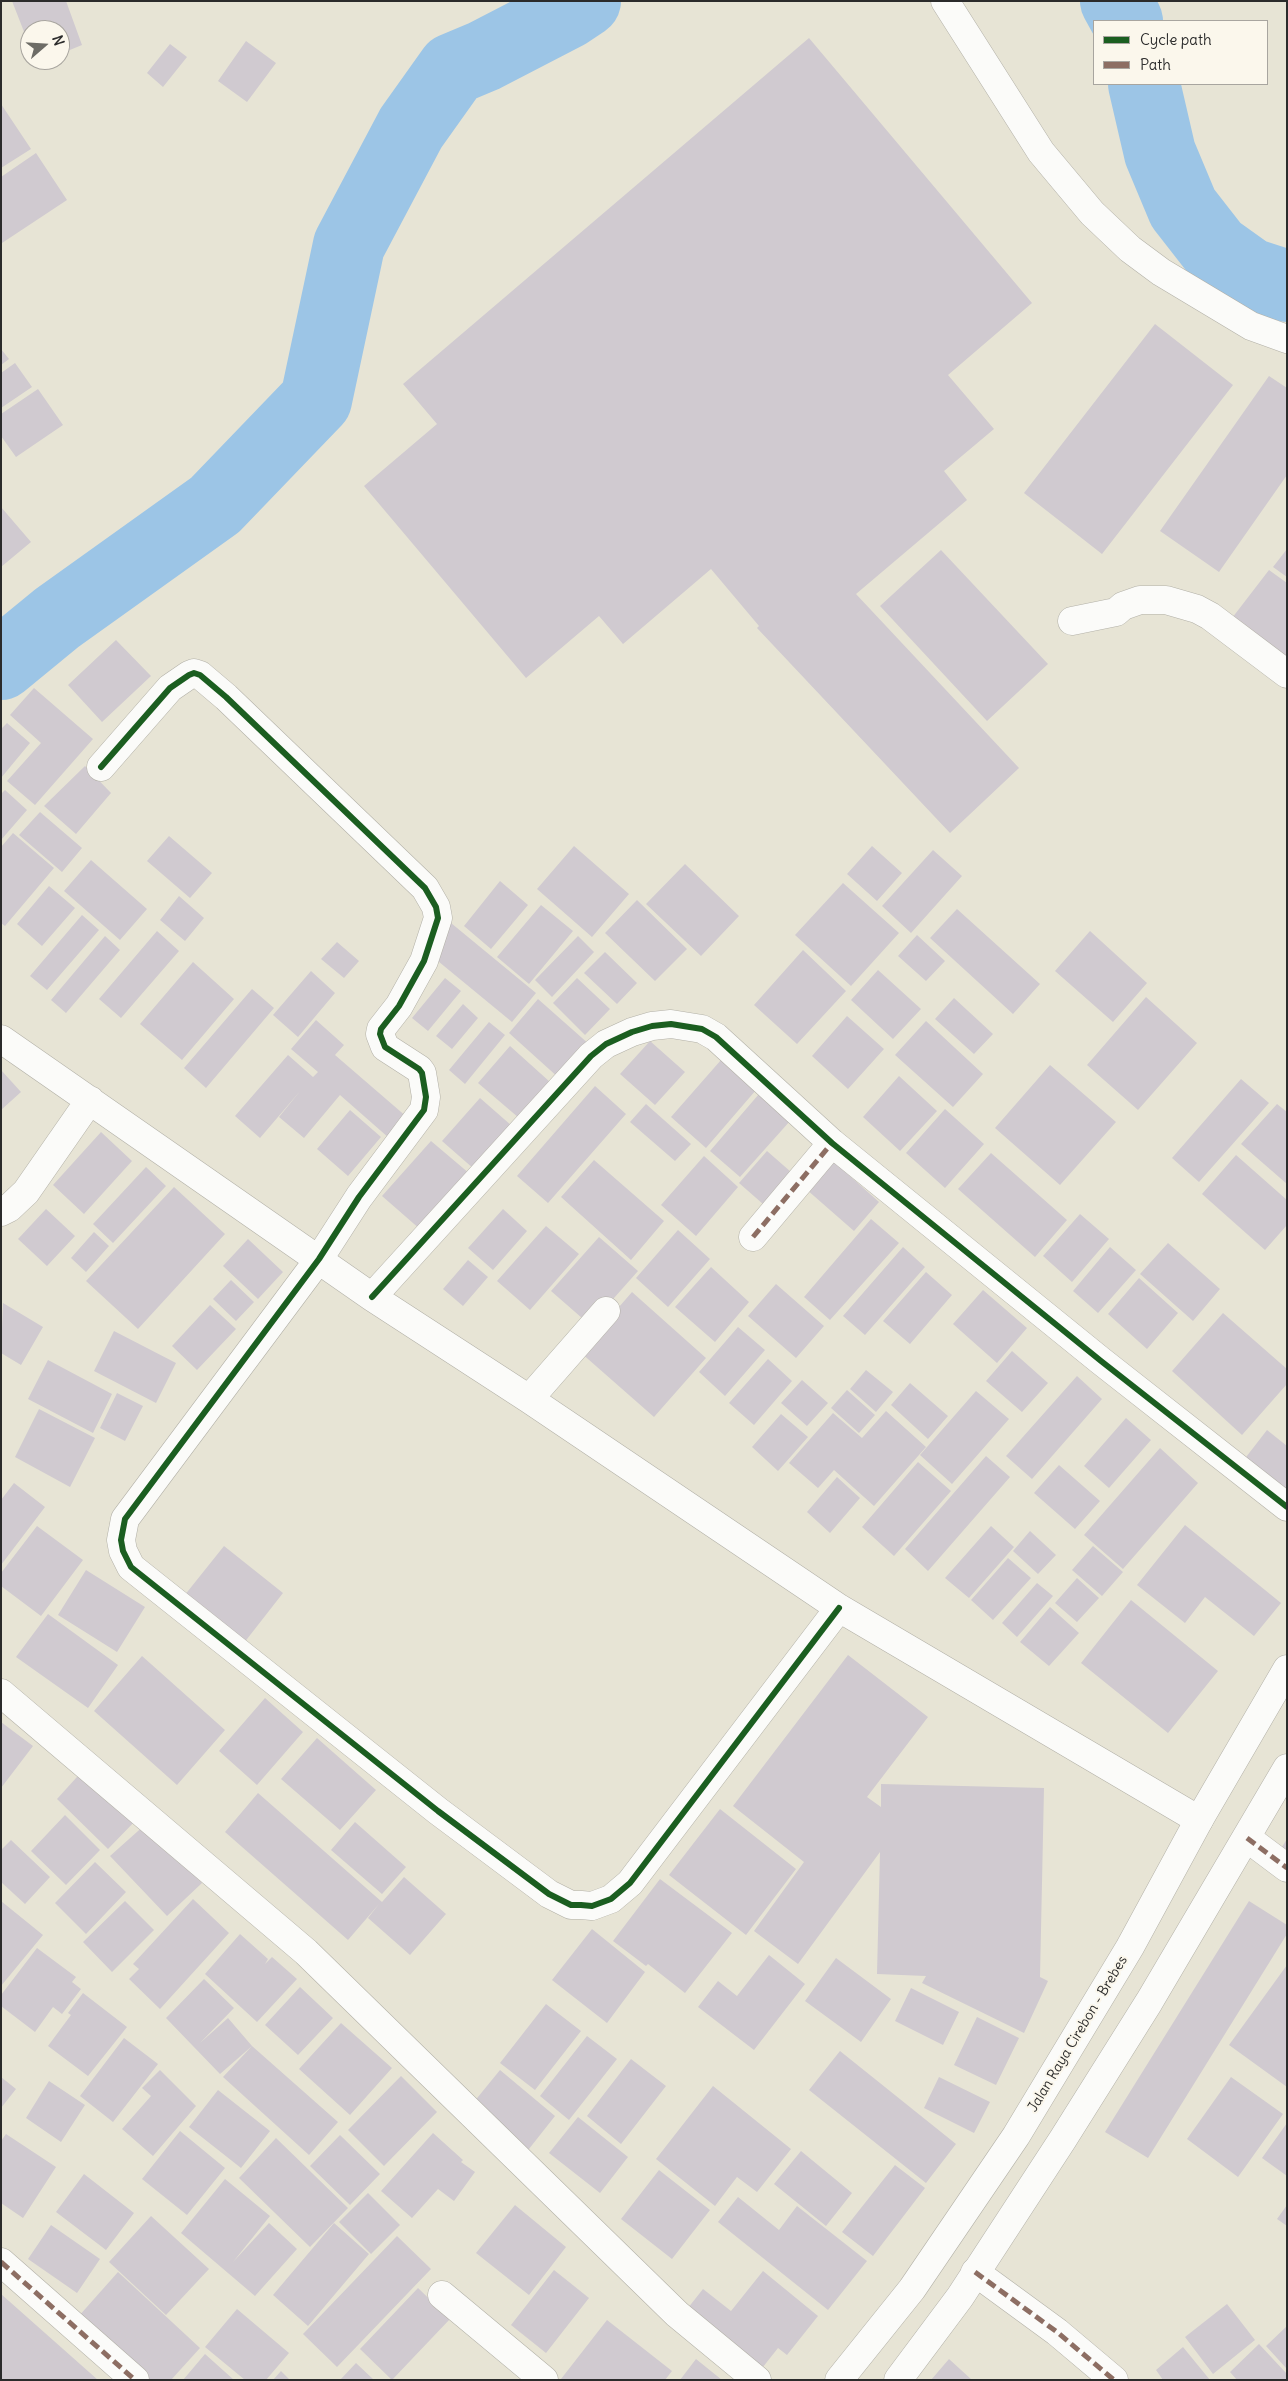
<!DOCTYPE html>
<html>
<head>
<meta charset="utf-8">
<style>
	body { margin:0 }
	#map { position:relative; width:1288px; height:2381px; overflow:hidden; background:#e7e4d5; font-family:Delius,sans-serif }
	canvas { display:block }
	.frame { position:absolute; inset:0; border:2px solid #2b2b2b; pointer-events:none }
	.legend { position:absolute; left:1093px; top:20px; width:175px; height:65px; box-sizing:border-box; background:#fbf7ec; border:1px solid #a8a59f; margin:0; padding:6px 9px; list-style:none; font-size:15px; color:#2b2b2b }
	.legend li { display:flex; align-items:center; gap:10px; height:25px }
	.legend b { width:25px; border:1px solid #a8a59f }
	.north { position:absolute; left:20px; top:20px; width:50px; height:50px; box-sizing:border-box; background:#fbf7ec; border:1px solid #a8a59f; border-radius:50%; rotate:71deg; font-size:14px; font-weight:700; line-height:20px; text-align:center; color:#2b2b2b }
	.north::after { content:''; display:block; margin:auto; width:18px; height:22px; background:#6d6c66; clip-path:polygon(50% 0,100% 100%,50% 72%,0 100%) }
</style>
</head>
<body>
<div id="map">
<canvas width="1288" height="2381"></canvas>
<div class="frame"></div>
<ul class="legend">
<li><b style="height:6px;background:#1b5e20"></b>Cycle path</li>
<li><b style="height:6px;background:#8d6e63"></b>Path</li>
</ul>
<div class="north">N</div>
</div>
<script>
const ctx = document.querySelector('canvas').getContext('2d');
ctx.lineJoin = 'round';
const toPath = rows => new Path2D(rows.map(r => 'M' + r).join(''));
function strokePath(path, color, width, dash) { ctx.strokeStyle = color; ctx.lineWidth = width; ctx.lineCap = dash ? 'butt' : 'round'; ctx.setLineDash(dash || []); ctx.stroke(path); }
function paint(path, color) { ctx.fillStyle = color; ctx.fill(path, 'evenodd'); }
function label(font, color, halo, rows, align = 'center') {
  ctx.font = font + ' Delius,sans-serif'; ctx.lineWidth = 4; ctx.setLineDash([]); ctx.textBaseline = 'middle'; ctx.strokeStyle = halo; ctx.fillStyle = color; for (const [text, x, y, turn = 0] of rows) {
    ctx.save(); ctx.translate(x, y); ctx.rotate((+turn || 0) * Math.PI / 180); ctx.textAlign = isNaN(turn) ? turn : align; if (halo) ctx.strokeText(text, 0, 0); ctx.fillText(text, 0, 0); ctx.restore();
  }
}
const river = toPath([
	[1116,1,1127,21],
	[1144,84,1160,153,1183,208,1215,249,1250,274,1287,286],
	[1,664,57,618,215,505,316,400,349,245,411,128,453,69,484,56,567,13,585,1]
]);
const building = toPath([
	[12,1,66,1,82,45,60,54,60,30,30,30,30,47],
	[809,38,1032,303,948,375,994,429,944,471,967,500,856,594,1019,768,950,833,757,628,759,626,711,569,623,644,599,616,526,678,364,486,437,424,403,384],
	[246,41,276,63,247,102,218,81],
	[170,44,187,57,163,87,147,73],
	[1,104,31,149,1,168],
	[36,153,67,200,2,243,1,177],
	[1155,324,1233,385,1102,554,1024,493],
	[1,349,9,359,1,365],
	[15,363,32,387,1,408,1,373],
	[1269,376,1287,388,1287,475,1219,572,1160,531],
	[38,389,63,425,16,457,1,436,1,414],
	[1,507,31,542,1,567],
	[1287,549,1287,577,1273,567],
	[941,550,1048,664,987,721,880,606],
	[1269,570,1287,583,1287,667,1229,622],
	[116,640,151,676,102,722,68,685],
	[34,688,93,739,35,805,7,781,41,743,10,715],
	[7,723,30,743,1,778,1,729],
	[85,766,111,793,76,834,44,806],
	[5,790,27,810,1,840,1,794],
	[40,812,82,848,62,872,19,835],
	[13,833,54,868,5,926,1,923,1,847],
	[169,836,212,873,190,898,147,861],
	[574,846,629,894,592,937,537,889],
	[872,846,902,873,877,901,847,874],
	[933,850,962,876,911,933,882,906],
	[91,860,147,909,120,940,64,891],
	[685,864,739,916,701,956,646,904],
	[500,881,528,905,491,949,464,926],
	[843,883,899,933,851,986,795,935],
	[49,886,75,908,42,946,17,924],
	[179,896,204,918,185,941,160,920],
	[637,900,687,949,655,981,605,933],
	[541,905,573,931,529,984,497,957],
	[957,909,1040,984,1013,1014,930,938],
	[82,915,99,930,47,990,30,976],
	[451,923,536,993,512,1022,427,952],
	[157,931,179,951,121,1018,99,999],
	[1090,931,1147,983,1113,1022,1055,971],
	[917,935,945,961,926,981,898,956],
	[105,936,120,950,66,1013,51,1000],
	[578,936,594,952,552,997,535,980],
	[337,942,359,961,344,978,321,959],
	[803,950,846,991,797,1044,754,1005],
	[605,952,637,983,617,1004,584,973],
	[193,962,234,999,182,1060,140,1024],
	[878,970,921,1009,893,1039,851,1000],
	[311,971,335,993,298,1037,273,1015],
	[445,978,461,991,428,1031,412,1018],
	[577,978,610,1009,585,1035,553,1003],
	[252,989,274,1008,206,1088,184,1068],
	[1146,997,1197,1043,1138,1110,1087,1065],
	[954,998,993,1034,974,1054,935,1019],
	[538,999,590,1045,560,1079,509,1033],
	[463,1004,478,1018,452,1049,436,1036],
	[847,1016,884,1049,848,1089,812,1056],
	[316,1020,344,1045,335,1055,408,1118,389,1138,340,1095,304,1138,279,1117,301,1090,260,1138,235,1116,288,1055,313,1077,318,1072,291,1049],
	[926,1021,983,1074,953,1107,895,1055],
	[489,1022,505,1035,465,1084,449,1070],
	[650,1041,685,1072,655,1105,620,1074],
	[510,1046,550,1082,519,1118,478,1083],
	[721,1060,756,1090,706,1148,671,1117],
	[1050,1065,1116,1122,1060,1185,995,1128],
	[1,1070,21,1092,1,1110],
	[899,1076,937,1111,900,1151,863,1117],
	[1241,1079,1269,1103,1199,1182,1172,1158],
	[595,1086,626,1114,548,1203,517,1176],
	[759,1094,790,1121,740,1177,710,1151],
	[480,1098,512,1126,474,1169,442,1141],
	[646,1104,691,1144,675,1161,630,1122],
	[1277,1104,1287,1112,1287,1184,1241,1144],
	[945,1109,984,1144,945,1188,906,1153],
	[350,1110,381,1137,348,1176,317,1149],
	[101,1132,132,1161,84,1214,53,1185],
	[431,1141,470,1174,421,1230,382,1196],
	[767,1151,799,1179,771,1211,739,1183],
	[991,1153,1067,1220,1035,1257,958,1189],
	[1236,1155,1287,1200,1287,1225,1265,1250,1202,1194],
	[704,1156,738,1187,696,1236,661,1205],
	[594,1160,664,1221,631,1260,561,1197],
	[832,1160,879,1202,854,1231,806,1189],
	[146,1167,166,1186,113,1243,93,1224],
	[174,1187,225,1234,138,1329,86,1281],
	[46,1209,75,1236,47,1266,18,1239],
	[503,1209,527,1231,493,1270,468,1248],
	[1080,1214,1109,1239,1072,1282,1043,1256],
	[871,1219,899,1243,830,1320,804,1297],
	[546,1226,579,1254,530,1310,497,1281],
	[678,1230,710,1259,668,1307,636,1278],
	[94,1232,109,1246,86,1272,71,1258],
	[599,1237,638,1271,590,1325,551,1291],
	[248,1239,283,1272,258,1299,223,1266],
	[1168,1243,1220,1289,1193,1321,1140,1274],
	[903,1247,925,1267,865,1335,843,1316],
	[1110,1247,1136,1270,1098,1313,1073,1291],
	[468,1260,488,1277,463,1306,443,1289],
	[711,1267,749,1302,715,1342,675,1307],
	[926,1272,952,1295,910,1344,883,1321],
	[1139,1278,1178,1313,1147,1349,1108,1314],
	[231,1280,254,1302,236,1321,213,1299],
	[776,1284,824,1326,796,1358,748,1316],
	[983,1290,1027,1328,997,1363,953,1324],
	[632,1292,706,1358,654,1417,580,1352],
	[3,1303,43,1327,21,1365,1,1353],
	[210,1305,236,1329,197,1370,172,1346],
	[1223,1313,1287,1369,1287,1384,1242,1435,1172,1371],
	[738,1327,765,1350,725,1396,699,1372],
	[114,1331,176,1363,156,1403,94,1371],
	[1012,1351,1048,1383,1022,1412,986,1381],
	[768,1359,792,1381,754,1425,729,1403],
	[48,1360,112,1394,93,1433,28,1399],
	[866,1370,893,1392,876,1412,850,1389],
	[1077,1376,1102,1399,1032,1479,1006,1456],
	[802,1380,828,1403,807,1426,781,1403],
	[910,1383,948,1416,928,1439,891,1405],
	[847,1390,875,1415,859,1433,831,1408],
	[976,1391,1009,1419,952,1484,920,1455],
	[117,1393,143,1406,125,1441,100,1428],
	[39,1409,95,1438,70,1487,15,1457],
	[886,1411,926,1447,874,1506,834,1470,818,1488,789,1463,833,1413,862,1438],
	[781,1414,808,1437,778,1471,752,1447],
	[1126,1418,1151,1440,1109,1488,1084,1466],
	[1267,1430,1287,1446,1287,1497,1243,1461],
	[1160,1448,1198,1483,1123,1569,1084,1535],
	[986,1456,1010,1477,928,1571,905,1549],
	[918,1462,951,1491,894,1556,862,1527],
	[1059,1465,1100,1501,1075,1529,1034,1493],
	[837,1477,860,1498,830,1533,807,1512],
	[14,1483,45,1507,1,1565,1,1500],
	[1185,1525,1281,1603,1254,1636,1205,1597,1185,1623,1137,1585],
	[37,1526,83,1560,41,1616,1,1586,1,1573],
	[991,1526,1014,1547,969,1598,945,1578],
	[1030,1531,1056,1555,1038,1574,1013,1551],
	[224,1546,283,1593,240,1648,180,1601],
	[1093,1546,1123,1572,1102,1596,1072,1570],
	[1008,1558,1031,1578,993,1620,971,1600],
	[86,1570,145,1607,117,1652,58,1615],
	[1077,1578,1099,1598,1077,1622,1055,1603],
	[1037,1583,1053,1596,1017,1637,1002,1623],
	[1131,1600,1218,1671,1168,1733,1081,1663],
	[1050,1607,1079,1633,1049,1666,1020,1642],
	[48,1614,118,1665,88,1708,16,1657],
	[848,1655,928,1717,867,1797,881,1807,881,1784,1044,1788,1040,1977,1048,1981,1024,2033,922,1983,926,1976,877,1974,880,1852,798,1964,754,1931,804,1862,733,1806],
	[142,1656,225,1730,177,1785,94,1711],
	[265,1698,303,1732,257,1785,219,1751],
	[1,1722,33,1746,1,1788],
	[317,1738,376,1790,340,1830,281,1779],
	[86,1767,138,1818,108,1849,57,1799],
	[258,1793,382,1902,404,1877,446,1914,410,1955,368,1918,379,1904,348,1940,225,1832],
	[720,1809,796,1869,746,1935,669,1875],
	[65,1815,100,1850,66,1885,31,1851],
	[355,1822,406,1867,382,1894,331,1850],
	[147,1823,202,1883,167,1916,110,1856],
	[1287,1839,1287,1855,1280,1850],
	[11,1840,50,1877,25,1904,1,1882,1,1850],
	[95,1862,126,1892,86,1934,55,1903],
	[660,1879,732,1933,685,1993,648,1964,646,1966,613,1941],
	[193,1899,229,1933,160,2009,129,1979,139,1969,133,1964],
	[1,1901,43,1935,1,1986],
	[125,1901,154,1930,112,1972,83,1942],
	[1249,1901,1287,1925,1287,1934,1148,2158,1105,2132],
	[592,1929,645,1972,607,2023,552,1980],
	[240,1934,268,1959,265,1964,272,1957,297,1979,257,2022,205,1974],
	[37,1948,76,1977,72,1982,81,1989,62,2014,53,2007,35,2032,1,2006,1,1995],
	[769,1955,805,1984,754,2050,698,2007,718,1981,737,1996],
	[836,1958,891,1999,861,2042,805,2001],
	[1287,1965,1287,2087,1229,2045],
	[204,1979,234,2008,200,2043,228,2018,252,2046,220,2074,166,2018],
	[300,1987,333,2018,298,2055,265,2025],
	[911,1988,959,2012,943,2045,895,2021],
	[83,1993,127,2027,88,2076,48,2046,71,2015,68,2013],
	[546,2004,581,2031,535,2090,500,2063],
	[977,2017,1019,2038,996,2085,954,2065],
	[341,2023,392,2068,350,2115,299,2069],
	[587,2036,617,2059,569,2120,540,2096],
	[124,2038,158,2064,113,2122,80,2096],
	[252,2046,338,2122,309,2155,223,2077],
	[840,2051,956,2144,926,2183,809,2090],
	[631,2059,666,2086,621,2144,587,2116],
	[160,2070,196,2106,153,2156,122,2129,151,2096,142,2088],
	[500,2070,555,2116,525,2154,469,2108],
	[401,2076,437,2112,384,2166,348,2130],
	[1,2077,16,2089,1,2108],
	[939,2077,990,2102,974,2133,924,2108],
	[1231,2077,1283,2114,1238,2177,1187,2139],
	[49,2081,85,2105,61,2142,26,2118],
	[713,2086,791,2149,757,2192,737,2177,715,2206,656,2159],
	[218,2090,270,2131,241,2168,189,2127],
	[578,2117,628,2157,600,2193,549,2153],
	[1287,2123,1287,2176,1262,2158],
	[180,2131,225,2168,187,2215,142,2179],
	[433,2133,463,2160,461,2162,475,2172,454,2201,438,2189,412,2218,381,2191],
	[6,2134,56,2167,23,2218,1,2203,1,2141],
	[340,2135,380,2174,350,2205,310,2166],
	[276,2138,348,2208,310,2247,239,2178],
	[801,2151,852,2193,826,2226,774,2184],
	[895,2165,925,2188,873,2256,842,2232],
	[659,2170,710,2210,672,2259,621,2219],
	[84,2174,134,2213,106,2250,56,2212],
	[225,2179,270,2216,233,2262,269,2223,297,2249,255,2296,181,2233],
	[368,2193,400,2225,371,2254,339,2222],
	[738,2197,779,2230,797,2206,867,2261,828,2310,718,2222],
	[515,2205,566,2247,529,2295,476,2253],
	[1287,2205,1287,2226,1277,2219],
	[151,2216,209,2269,166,2315,109,2262],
	[334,2223,369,2254,308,2326,273,2295],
	[51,2225,100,2259,77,2293,28,2259],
	[397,2236,431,2269,337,2367,303,2334],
	[554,2270,589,2298,546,2353,511,2325],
	[763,2271,818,2316,787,2355,778,2348,759,2372,684,2313,703,2289,731,2311],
	[118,2272,200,2348,171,2380,146,2380,78,2317],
	[418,2288,450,2319,392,2380,360,2349],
	[1,2294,98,2380,1,2380],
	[1227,2304,1255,2340,1213,2374,1185,2337],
	[237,2309,289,2353,266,2380,245,2380,205,2347],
	[607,2320,672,2371,665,2380,561,2379],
	[1287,2326,1287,2369,1266,2346],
	[1259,2344,1287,2374,1287,2380,1237,2380,1230,2372],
	[1183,2347,1210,2380,1163,2380,1156,2370],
	[205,2354,234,2380,183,2380],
	[696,2359,722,2380,680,2380],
	[949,2359,972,2380,931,2380],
	[356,2363,374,2380,340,2380],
	[281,2371,290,2380,273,2380]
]);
const minor = toPath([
	[945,1,1041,152,1092,213,1130,249,1161,272,1251,326,1287,339],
	[1072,621,1116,612,1123,606,1140,600,1166,600,1197,609,1210,616,1287,674],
	[101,767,170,688,189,675,194,673,200,675,226,697,425,888,436,907,438,918,424,961,399,1006,381,1029,380,1034,385,1047,419,1069,422,1073,426,1097,424,1110,359,1197,319,1259,125,1519,121,1540,123,1551,131,1567,438,1811,549,1894,571,1905,581,1905,592,1906,611,1899,630,1883,839,1608],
	[1,1039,372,1297,529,1399,839,1608,1199,1820],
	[1,1212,9,1208,26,1192,90,1100],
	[753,1237,832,1143],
	[372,1297,591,1056,606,1044,632,1032,652,1026,671,1024,702,1029,716,1037,832,1143,1101,1361,1287,1507],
	[529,1399,606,1311],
	[1,1693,306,1952,677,2314,757,2380],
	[1247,1838,1287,1868],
	[1,2262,135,2380],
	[975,2272,1057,2332,1114,2380],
	[442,2295,544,2380]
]);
const highway = toPath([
	[839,2380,912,2289,1016,2136,1130,1947,1199,1820,1287,1669],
	[898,2380,960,2297,1063,2139,1149,2002,1287,1768]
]);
const quiet = toPath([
	[753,1237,832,1143],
	[1247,1838,1287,1868],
	[1,2262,135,2380],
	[975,2272,1057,2332,1114,2380]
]);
const cycleway = toPath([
	[101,767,170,688,189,675,194,673,200,675,226,697,425,888,436,907,438,918,424,961,399,1006,381,1029,380,1034,385,1047,419,1069,422,1073,426,1097,424,1110,359,1197,319,1259,125,1519,121,1540,123,1551,131,1567,438,1811,549,1894,571,1905,581,1905,592,1906,611,1899,630,1883,839,1608],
	[372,1297,591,1056,606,1044,632,1032,652,1026,671,1024,702,1029,716,1037,832,1143,1101,1361,1287,1507]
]);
const streetNames = [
	["Jalan Raya Cirebon - Brebes",1078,2034,-59]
];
strokePath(river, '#9cc5e6', 72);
paint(building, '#d0cad0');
strokePath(minor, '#b2b0a7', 29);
strokePath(highway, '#b2b0a7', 29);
strokePath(minor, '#fbfbf9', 28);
strokePath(highway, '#fbfbf9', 28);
strokePath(quiet, '#8d6e63', 5, [10, 5]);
strokePath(cycleway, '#1b5e20', 6);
label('14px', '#2b2b2b', '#fbf7ec', streetNames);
</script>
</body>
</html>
